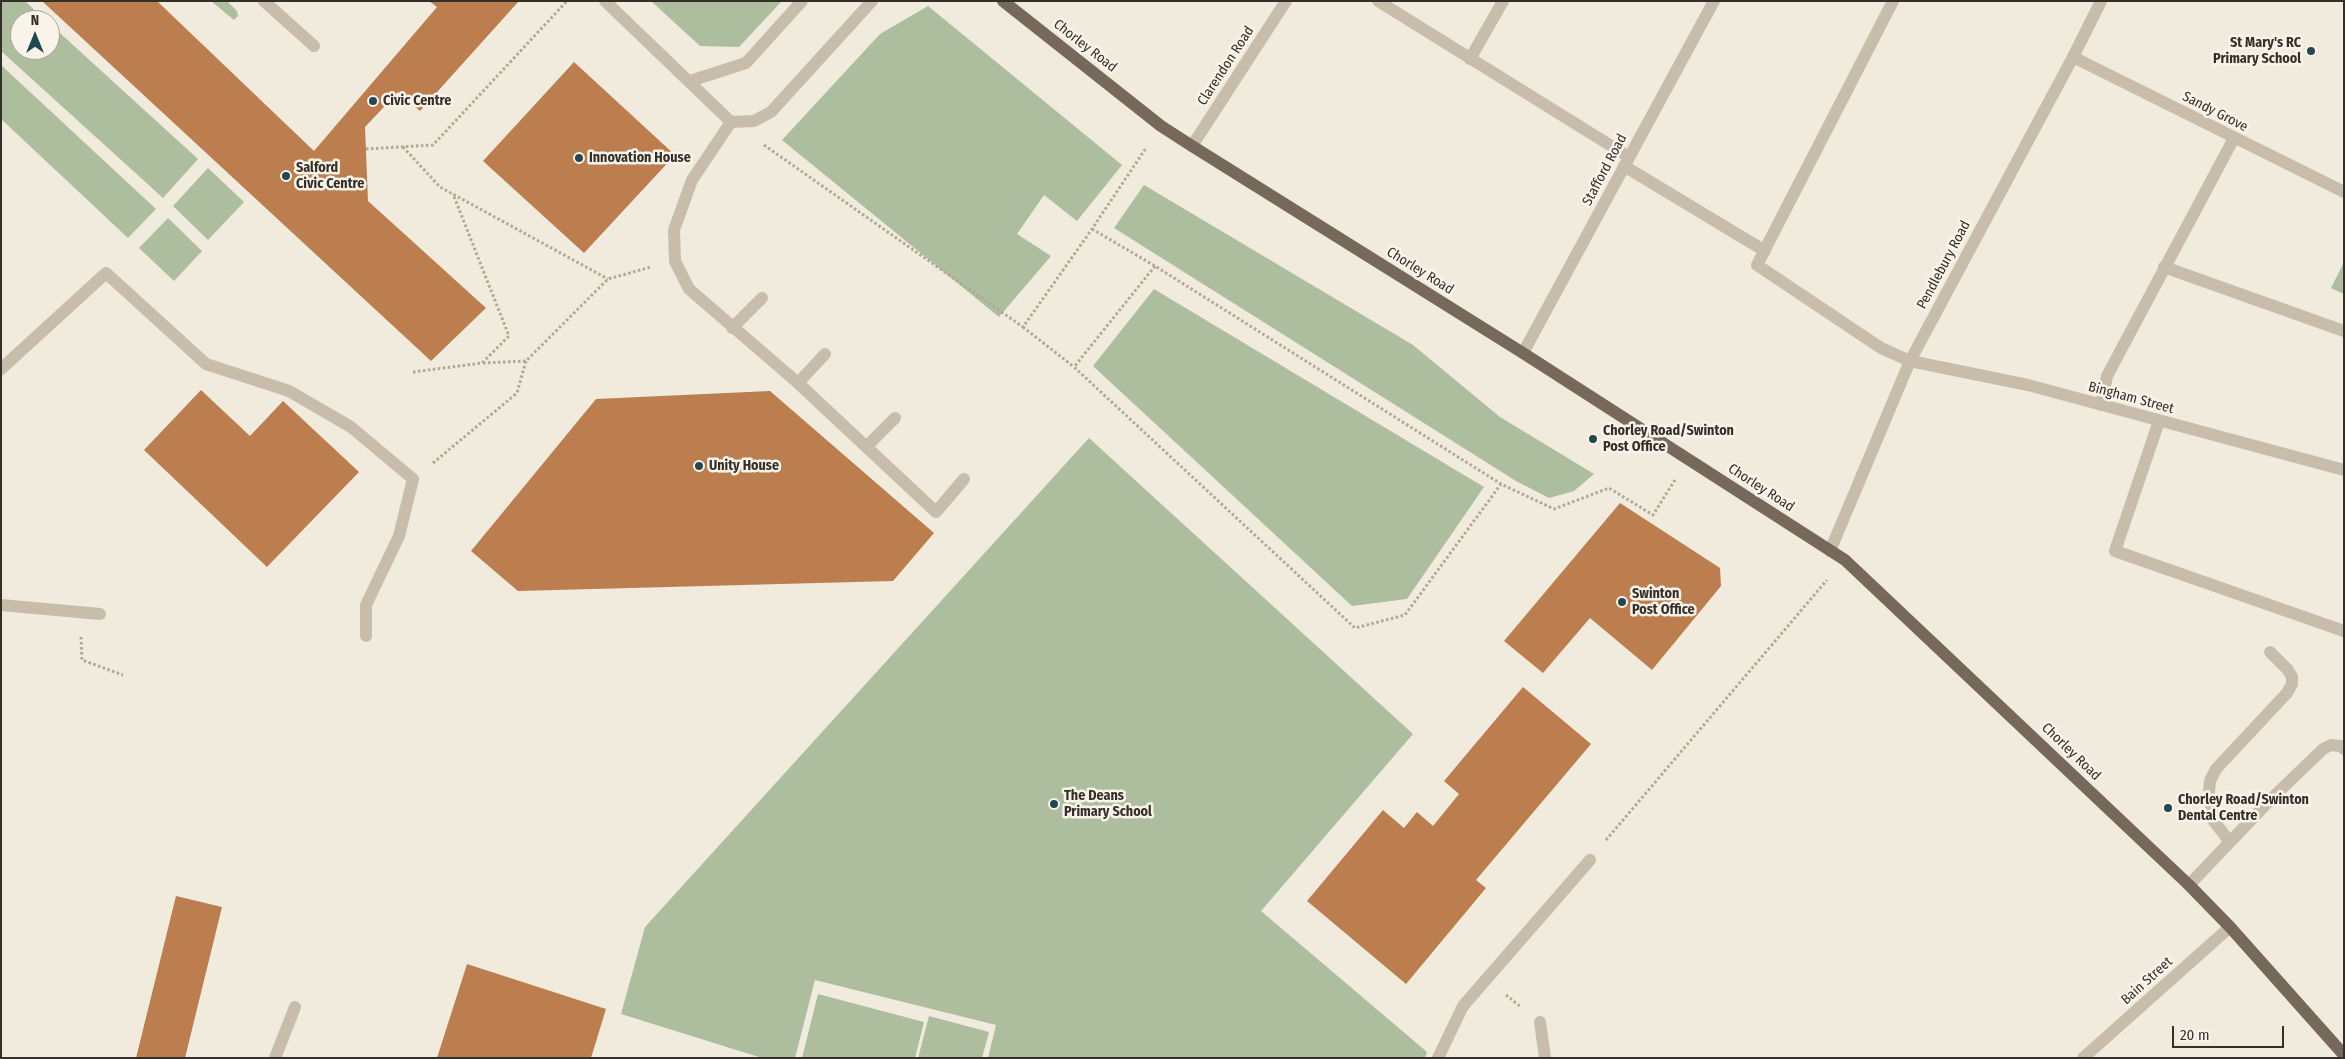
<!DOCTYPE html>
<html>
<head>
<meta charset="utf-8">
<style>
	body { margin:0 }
	#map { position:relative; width:2345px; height:1059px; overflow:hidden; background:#f0ebdd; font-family:"Fira Sans Condensed",sans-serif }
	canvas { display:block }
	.frame { position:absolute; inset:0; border:2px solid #352f29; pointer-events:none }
	.north { position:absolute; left:10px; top:10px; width:50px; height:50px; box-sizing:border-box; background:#f8f4e9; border:1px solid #aaa59c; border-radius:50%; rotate:0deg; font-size:14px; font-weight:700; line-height:20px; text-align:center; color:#352f29 }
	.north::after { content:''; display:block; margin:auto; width:18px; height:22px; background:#224753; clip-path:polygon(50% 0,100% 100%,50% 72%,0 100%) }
	.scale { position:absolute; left:2172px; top:1026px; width:112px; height:22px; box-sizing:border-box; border:2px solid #352f29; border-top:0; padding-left:6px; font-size:15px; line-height:18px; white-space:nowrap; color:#352f29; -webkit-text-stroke:4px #f8f4e9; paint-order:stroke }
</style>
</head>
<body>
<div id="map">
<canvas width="2345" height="1059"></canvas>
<div class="frame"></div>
<div class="north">N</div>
<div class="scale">20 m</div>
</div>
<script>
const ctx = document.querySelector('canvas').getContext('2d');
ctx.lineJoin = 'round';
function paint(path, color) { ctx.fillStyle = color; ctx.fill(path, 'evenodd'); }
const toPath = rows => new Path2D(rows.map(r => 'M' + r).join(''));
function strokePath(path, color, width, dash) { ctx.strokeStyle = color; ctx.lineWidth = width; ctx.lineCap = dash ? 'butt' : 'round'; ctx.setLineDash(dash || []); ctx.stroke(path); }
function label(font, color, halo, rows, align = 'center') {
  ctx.font = font + ' "Fira Sans Condensed",sans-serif'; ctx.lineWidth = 5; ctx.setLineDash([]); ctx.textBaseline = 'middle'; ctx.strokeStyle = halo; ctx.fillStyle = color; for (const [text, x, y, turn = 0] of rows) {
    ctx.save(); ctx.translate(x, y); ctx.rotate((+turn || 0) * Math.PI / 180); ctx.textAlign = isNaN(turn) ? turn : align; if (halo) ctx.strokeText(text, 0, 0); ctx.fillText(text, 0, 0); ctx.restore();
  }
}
const green = toPath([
	[1,1,25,1,45,20,20,20,20,50,50,50,50,24,198,159,163,198,1,51],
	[211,1,227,1,237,11,238,16,234,20],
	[651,1,782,1,739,47,700,46],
	[928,6,1122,165,1077,221,1044,195,1017,234,1051,256,999,317,782,140,880,34],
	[1,65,156,209,128,238,1,119],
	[208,168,244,202,208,240,173,206],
	[1144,185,1413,345,1500,417,1594,474,1574,491,1549,498,1516,481,1114,228],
	[168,218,202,251,174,281,139,248],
	[2344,262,2344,294,2331,288],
	[1154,289,1484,487,1407,599,1352,606,1093,366],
	[1089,438,1413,734,1261,911,1427,1052,1425,1058,988,1058,996,1025,815,980,795,1058,762,1058,621,1014,645,927],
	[818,994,924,1022,915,1058,802,1058],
	[929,1016,989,1032,982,1058,918,1058]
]);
const building = toPath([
	[42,1,157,1,314,151,437,7,429,1,519,1,420,111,398,92,365,127,368,201,486,308,431,361],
	[574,62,675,155,584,253,483,161],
	[201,390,250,436,283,401,359,472,267,567,144,450],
	[770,391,934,533,893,581,518,591,471,551,596,399],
	[1620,503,1720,568,1721,586,1652,670,1590,618,1543,673,1504,641],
	[1523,687,1591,744,1476,880,1486,888,1406,984,1307,901,1383,810,1404,828,1417,812,1433,826,1459,794,1444,781],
	[176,896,222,907,185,1058,136,1058],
	[467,964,606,1009,591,1058,437,1058]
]);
const path = toPath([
	[764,145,1023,327,1092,229,1146,148],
	[403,147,440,187,608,279],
	[366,149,433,145,567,1],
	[1092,229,1155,266,1501,484,1554,509,1609,488,1653,515,1675,480],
	[1155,266,1074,367,1355,628,1405,615,1501,484],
	[1023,327,1074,367],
	[483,363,526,361,608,279,651,267],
	[413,372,482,363,509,336,453,194],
	[433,463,517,393,526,361],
	[81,637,82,660,123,675],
	[1606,840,1827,580],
	[1506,995,1521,1007]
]);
const lane = toPath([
	[264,1,314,46],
	[605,1,731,122,754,121,771,112,872,1],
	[1378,1,1629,157],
	[1893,1,1757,265,1881,348,1910,361],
	[1470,59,1503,1],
	[690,81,746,63,802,1],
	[731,122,692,180,674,230,675,261,689,289,798,383,936,512,964,479],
	[1624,166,1765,251],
	[2164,267,2344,331],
	[732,328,762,298],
	[1,369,106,273,206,364,289,391,351,427,413,479,399,536,366,605,366,636],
	[798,383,825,354],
	[2101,405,2107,376,2234,138],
	[2159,421,2115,551,2344,631],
	[866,447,895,418],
	[1,605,100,614],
	[2230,842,2213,820,2209,791,2210,781,2216,769,2287,693,2292,684,2292,677,2288,670,2270,652],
	[2189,885,2269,801,2323,749,2331,745,2341,746,2344,749],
	[275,1058,295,1007],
	[1438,1058,1463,1006,1590,860]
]);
const street = toPath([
	[2073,57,2344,192],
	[1192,146,1286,1],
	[1523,353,1714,1],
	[1910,361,2028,385,2344,470],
	[1830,551,1910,361,2073,57,2101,1],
	[1540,1022,1545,1058],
	[2083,1058,2230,927]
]);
const primary = toPath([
	[1003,1,1161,126,1192,146,1523,353,1845,560,2189,885,2230,927,2344,1055]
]);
const markers = [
	[2311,51,5,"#224753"],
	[373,101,5,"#224753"],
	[579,158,5,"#224753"],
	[286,176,5,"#224753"],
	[1593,439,5,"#224753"],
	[699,466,5,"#224753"],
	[1622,602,5,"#224753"],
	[1054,804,5,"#224753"],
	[2168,808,5,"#224753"]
];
const poiNames = [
	["St Mary's RC",2301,43,"right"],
	["Primary School",2301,59,"right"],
	["Civic Centre",383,101],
	["Innovation House",589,158],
	["Salford",296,168],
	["Civic Centre",296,184],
	["Chorley Road/Swinton",1603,431],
	["Post Office",1603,447],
	["Unity House",709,466],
	["Swinton",1632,594],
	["Post Office",1632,610],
	["The Deans",1064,796],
	["Primary School",1064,812],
	["Chorley Road/Swinton",2178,800],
	["Dental Centre",2178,816]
];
const streetNames = [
	["Chorley Road",1085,46,38],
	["Clarendon Road",1226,66,-57],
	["Sandy Grove",2215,112,27],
	["Stafford Road",1605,170,-62],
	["Pendlebury Road",1944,265,-62],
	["Chorley Road",1420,271,32],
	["Bingham Street",2131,398,15],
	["Chorley Road",1761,488,33],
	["Chorley Road",2071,752,44],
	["Bain Street",2147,981,-42]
];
paint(green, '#adbe9e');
paint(building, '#bc7e4f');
strokePath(path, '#b3a794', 3, [2.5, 2.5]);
strokePath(lane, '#c7bdaa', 12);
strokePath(street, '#c7bdaa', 12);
strokePath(primary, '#76695b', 12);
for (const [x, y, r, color] of markers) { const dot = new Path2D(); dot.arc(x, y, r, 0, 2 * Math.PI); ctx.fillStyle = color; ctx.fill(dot); strokePath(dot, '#f8f4e9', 2); }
label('bold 14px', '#352f29', '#f8f4e9', poiNames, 'left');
label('14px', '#352f29', '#f8f4e9', streetNames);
</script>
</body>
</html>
